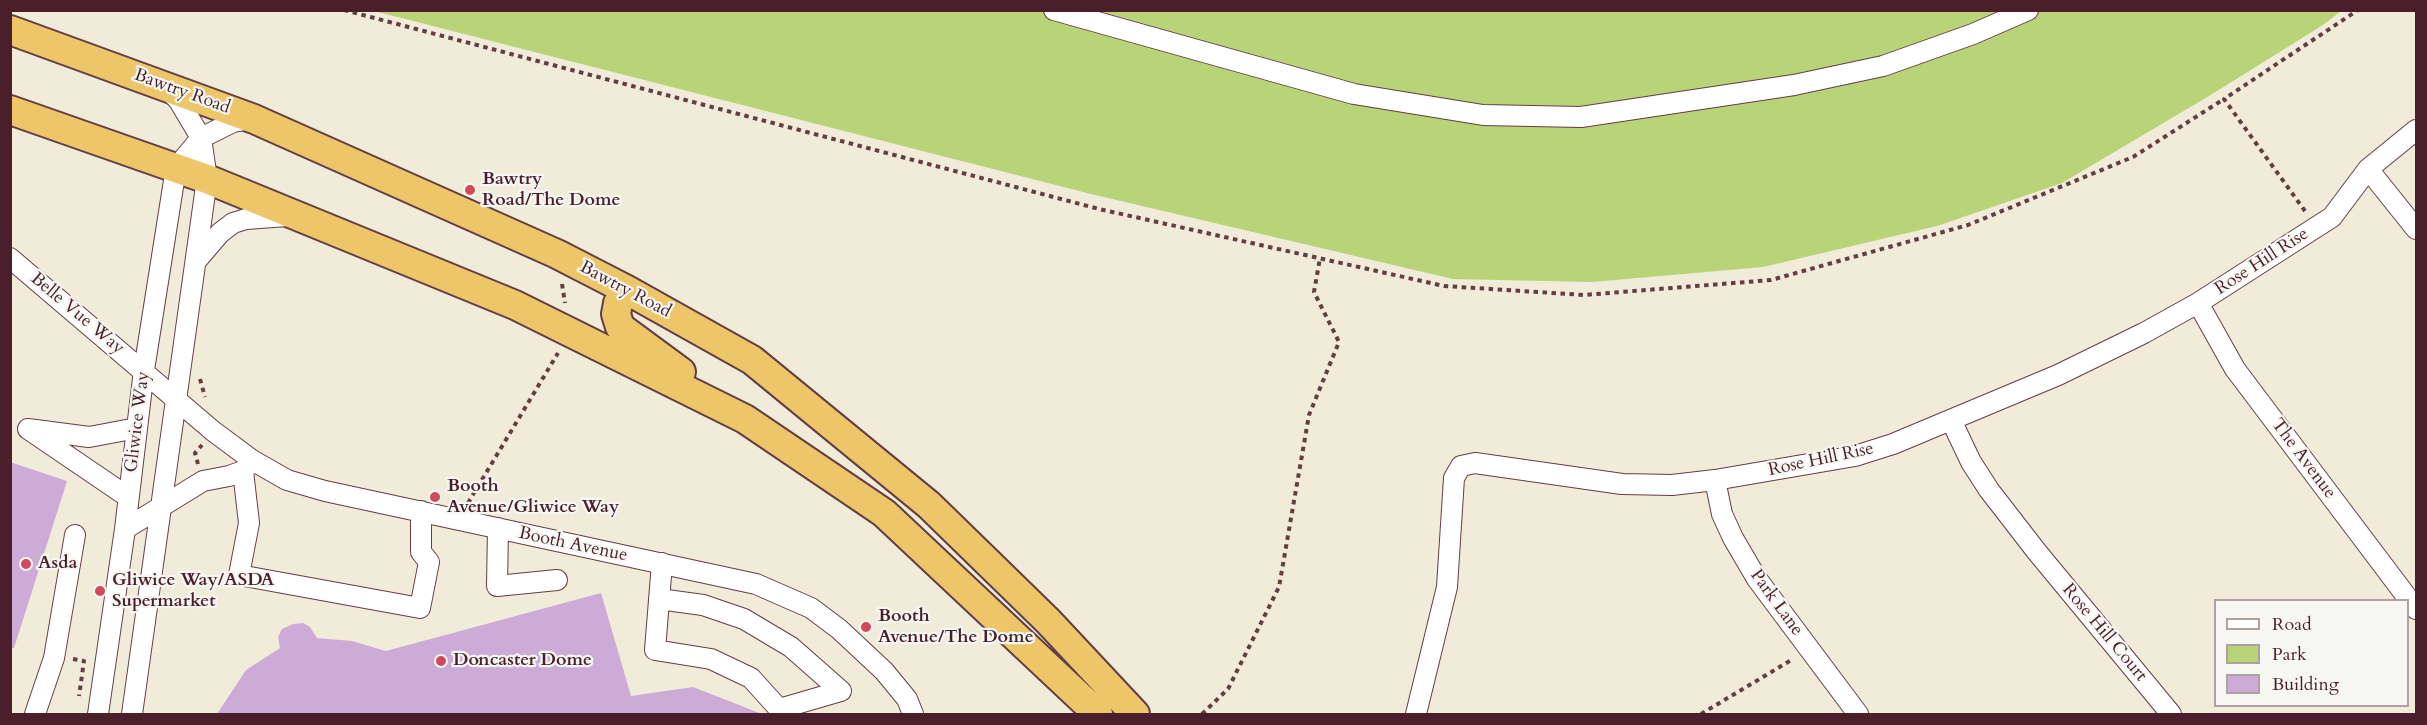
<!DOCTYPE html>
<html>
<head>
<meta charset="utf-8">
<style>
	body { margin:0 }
	#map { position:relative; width:2427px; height:725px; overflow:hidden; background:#f1ebd9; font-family:Cardo,serif }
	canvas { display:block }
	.frame { position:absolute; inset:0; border:12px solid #4a1f2b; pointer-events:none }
	.legend { position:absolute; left:2214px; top:599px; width:195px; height:108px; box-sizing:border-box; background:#f6f6f2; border:2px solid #b1a0a2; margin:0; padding:8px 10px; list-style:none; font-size:18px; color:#4a1f2b }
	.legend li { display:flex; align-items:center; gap:12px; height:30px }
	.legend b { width:30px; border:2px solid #b1a0a2 }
</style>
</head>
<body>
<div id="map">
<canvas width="2427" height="725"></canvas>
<div class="frame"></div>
<ul class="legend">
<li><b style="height:8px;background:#fff"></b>Road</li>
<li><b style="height:16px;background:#b8d378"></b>Park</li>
<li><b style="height:16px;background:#cdabd7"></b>Building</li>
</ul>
</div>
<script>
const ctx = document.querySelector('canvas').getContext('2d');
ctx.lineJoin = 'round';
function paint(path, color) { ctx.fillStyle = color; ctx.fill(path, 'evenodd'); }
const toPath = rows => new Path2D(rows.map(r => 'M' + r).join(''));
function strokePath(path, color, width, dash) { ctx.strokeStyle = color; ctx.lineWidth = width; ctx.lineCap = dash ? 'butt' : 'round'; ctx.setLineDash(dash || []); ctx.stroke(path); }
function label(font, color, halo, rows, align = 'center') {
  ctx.font = font + ' Cardo,serif'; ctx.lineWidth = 4.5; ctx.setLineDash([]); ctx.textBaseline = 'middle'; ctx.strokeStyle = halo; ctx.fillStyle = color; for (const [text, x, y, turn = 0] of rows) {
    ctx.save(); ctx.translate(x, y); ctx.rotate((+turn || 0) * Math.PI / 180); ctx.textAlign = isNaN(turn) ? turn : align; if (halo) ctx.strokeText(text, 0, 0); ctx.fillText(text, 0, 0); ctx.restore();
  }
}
const green = toPath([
	[374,11,2341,11,2323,25,2209,96,2062,183,1937,226,1763,267,1592,282,1453,279,1091,194]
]);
const building = toPath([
	[10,462,67,481,14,648,10,648],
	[601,593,631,696,693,687,762,714,217,714,246,670,280,648,278,637,282,629,293,624,303,623,310,627,317,638,352,641,386,651]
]);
const path = toPath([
	[344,10,1099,209,1444,286,1584,295,1771,280,1968,225,2133,157,2224,99],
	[2305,211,2224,99,2358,10],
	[562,284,565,303],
	[200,379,205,397],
	[198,464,195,453,202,445],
	[468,503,558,353],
	[73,659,84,661,79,696],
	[1202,714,1228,689,1279,587,1309,415,1339,342,1314,292,1320,258],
	[1701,714,1793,659]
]);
const minor = toPath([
	[1054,10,1354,94,1483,115,1581,117,1794,85,1883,66,1973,34,2028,10],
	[2368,169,2416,229],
	[10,258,213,431,252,460,287,480,325,491,756,584,811,608,839,629,884,671,907,699,913,714],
	[196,261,220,233,233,223,246,219,287,216],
	[2198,303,2235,369,2416,609],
	[1951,420,1971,462,1989,490,2037,552,2171,714],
	[243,471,249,523,239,575,420,608,429,562,421,552,421,511],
	[1715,480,1722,514,1733,538,1757,579,1858,714],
	[128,497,28,429,89,437,137,428],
	[498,528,497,586,557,580],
	[125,529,203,481,229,476,243,471,251,462],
	[659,599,703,605,744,619,791,647,841,691,779,709,751,678,711,659,655,650,662,563],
	[35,714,54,658,75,535],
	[98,714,125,529,144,370,176,168,201,138,233,122,251,119],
	[132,714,207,179,201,138,179,101,167,88],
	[1416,714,1447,587,1454,478,1461,466,1475,463,1622,484,1672,485,1715,480,1855,456,1893,444,2058,375,2144,333,2198,303,2332,217,2368,169,2416,130]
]);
const highway = toPath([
	[10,30,254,119,557,254,627,290,752,360,929,505,1048,621,1135,714],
	[10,110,207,179,515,305,745,419,884,513,1098,714],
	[627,290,618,303,616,314,620,327,681,372]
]);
const markers = [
	[470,190,6,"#d1495b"],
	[435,497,6,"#d1495b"],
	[26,564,6,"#d1495b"],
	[100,591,6,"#d1495b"],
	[866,627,6,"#d1495b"],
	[441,661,6,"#d1495b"]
];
const streetNames = [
	["Bawtry Road",182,92,20],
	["Rose Hill Rise",2262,262,-33],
	["Bawtry Road",625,290,28],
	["Belle Vue Way",77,314,40],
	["Gliwice Way",138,422,-83],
	["The Avenue",2303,459,53],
	["Rose Hill Rise",1821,460,-12],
	["Booth Avenue",573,545,12],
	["Park Lane",1776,603,54],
	["Rose Hill Court",2104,633,50]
];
const poiNames = [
	["Bawtry",482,180],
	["Road/The Dome",482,201],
	["Booth",447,487],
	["Avenue/Gliwice Way",447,508],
	["Asda",38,564],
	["Gliwice Way/ASDA",112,581],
	["Supermarket",112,602],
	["Booth",878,617],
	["Avenue/The Dome",878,638],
	["Doncaster Dome",453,661]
];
paint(green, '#b8d378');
paint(building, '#cdabd7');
strokePath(minor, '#633e45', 22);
strokePath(highway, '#633e45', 32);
strokePath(path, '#633e45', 4, [4.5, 4.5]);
strokePath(minor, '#fff', 20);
strokePath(highway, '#ecc669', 28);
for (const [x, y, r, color] of markers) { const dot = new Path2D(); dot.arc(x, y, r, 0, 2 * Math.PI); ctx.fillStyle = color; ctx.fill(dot); strokePath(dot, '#f6f6f2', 2); }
label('18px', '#4a1f2b', '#f6f6f2', streetNames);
label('bold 18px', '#4a1f2b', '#f6f6f2', poiNames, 'left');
</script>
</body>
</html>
